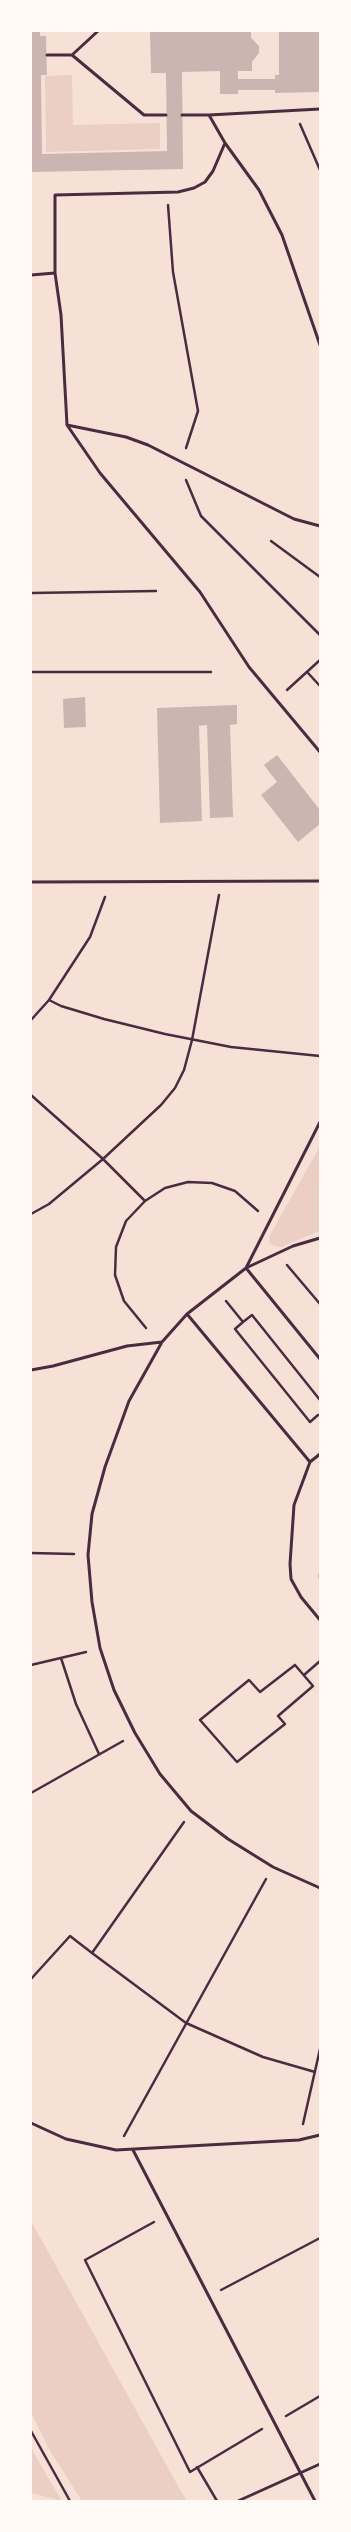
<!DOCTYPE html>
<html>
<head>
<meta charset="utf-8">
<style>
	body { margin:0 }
	#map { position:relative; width:351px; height:2532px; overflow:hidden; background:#f7e1d7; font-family:"Crimson Pro",serif }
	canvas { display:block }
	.frame { position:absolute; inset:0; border:32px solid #fffaf5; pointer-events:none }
</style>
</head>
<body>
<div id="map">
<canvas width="351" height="2532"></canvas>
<div class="frame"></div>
</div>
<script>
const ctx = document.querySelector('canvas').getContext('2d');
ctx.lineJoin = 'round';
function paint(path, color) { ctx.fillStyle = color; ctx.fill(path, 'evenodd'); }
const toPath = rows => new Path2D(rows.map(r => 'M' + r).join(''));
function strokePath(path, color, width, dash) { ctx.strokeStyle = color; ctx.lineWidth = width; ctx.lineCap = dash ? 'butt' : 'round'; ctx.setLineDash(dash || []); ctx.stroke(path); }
const green = toPath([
	[72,75,73,125,160,123,160,149,46,152,45,76],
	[320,1146,320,1231,281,1247,274,1246,269,1242,270,1235],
	[31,2221,178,2486,187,2501,82,2501,50,2451,31,2413],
	[31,2447,35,2455,62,2501,31,2493]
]);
const building = toPath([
	[31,31,40,31,40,36,46,36,47,75,41,75,42,154,167,151,166,73,151,73,150,32,251,31,251,38,259,46,259,53,252,62,252,71,238,71,238,79,275,79,275,75,279,75,279,31,319,31,320,92,275,93,275,90,238,90,238,94,220,94,220,71,182,72,183,169,31,172],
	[85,697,86,727,64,728,63,699],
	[237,705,237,724,230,725,233,817,210,818,207,725,199,726,202,821,160,823,157,708],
	[277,755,320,810,320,824,298,842,261,795,277,782,264,765]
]);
const path = toPath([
	[300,124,320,170],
	[168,205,173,272,198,411,186,448],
	[186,480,201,516,320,635],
	[271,541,320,577],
	[31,593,156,591],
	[31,672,211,672],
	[308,673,320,686],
	[287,690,320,660],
	[49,1000,61,1006,104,1019,165,1034,231,1047,320,1056],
	[31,1020,49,1000,90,937,105,897],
	[31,1095,103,1159,145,1201],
	[31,1214,49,1204,103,1159,161,1105,175,1088,184,1070,192,1040,219,895],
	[287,1265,320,1304],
	[226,1301,243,1322,252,1315,320,1400],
	[243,1322,235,1329,310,1422,318,1415],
	[146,1328,124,1301,115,1275,116,1247,126,1221,145,1201,165,1188,188,1182,212,1183,235,1191,258,1211],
	[31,1553,74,1554],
	[320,1574,320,1578],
	[61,1658,76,1704,99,1754],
	[31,1665,86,1652],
	[295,1665,313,1686,278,1716,285,1724,237,1762,200,1720,249,1680,260,1692,295,1665],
	[304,1675,320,1661],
	[31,1793,123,1741],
	[92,1953,186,2023,263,2057,315,2072],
	[31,1979,70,1936,92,1953,184,1822],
	[303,2124,320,2049],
	[124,2136,266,1879],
	[154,2222,85,2260,190,2472,262,2429],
	[221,2290,320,2238],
	[286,2416,320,2396],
	[31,2431,70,2501],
	[197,2467,217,2501]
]);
const service = toPath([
	[47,55,72,55,144,115,166,115],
	[72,55,98,31],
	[182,115,209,115,225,143,213,171,205,182,194,188,178,192,55,195,55,273,61,315,67,425,100,473,200,592,249,667,320,752],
	[209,115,320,109],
	[225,143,259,190,282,235,320,345],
	[31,275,55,273],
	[67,425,126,437,148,445,294,519,320,526],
	[31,882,320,881],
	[320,1238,293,1246,246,1268,187,1314,162,1342,129,1401,105,1467,92,1514,88,1555,92,1602,100,1648,114,1690,135,1733,160,1774,191,1811,228,1839,273,1867,320,1888],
	[246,1268,320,1122],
	[246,1268,320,1359],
	[187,1314,310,1462,294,1505,290,1564,291,1579,301,1597,320,1620],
	[31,1370,53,1366,127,1346,162,1342],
	[310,1462,320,1454],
	[31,2123,66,2139,116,2150,299,2140,320,2135],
	[133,2150,315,2501],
	[238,2501,320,2464]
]);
paint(green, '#ebcfc5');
paint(building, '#ccb4b1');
strokePath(path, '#4a2c40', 2.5);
strokePath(service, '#4a2c40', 3);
</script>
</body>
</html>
